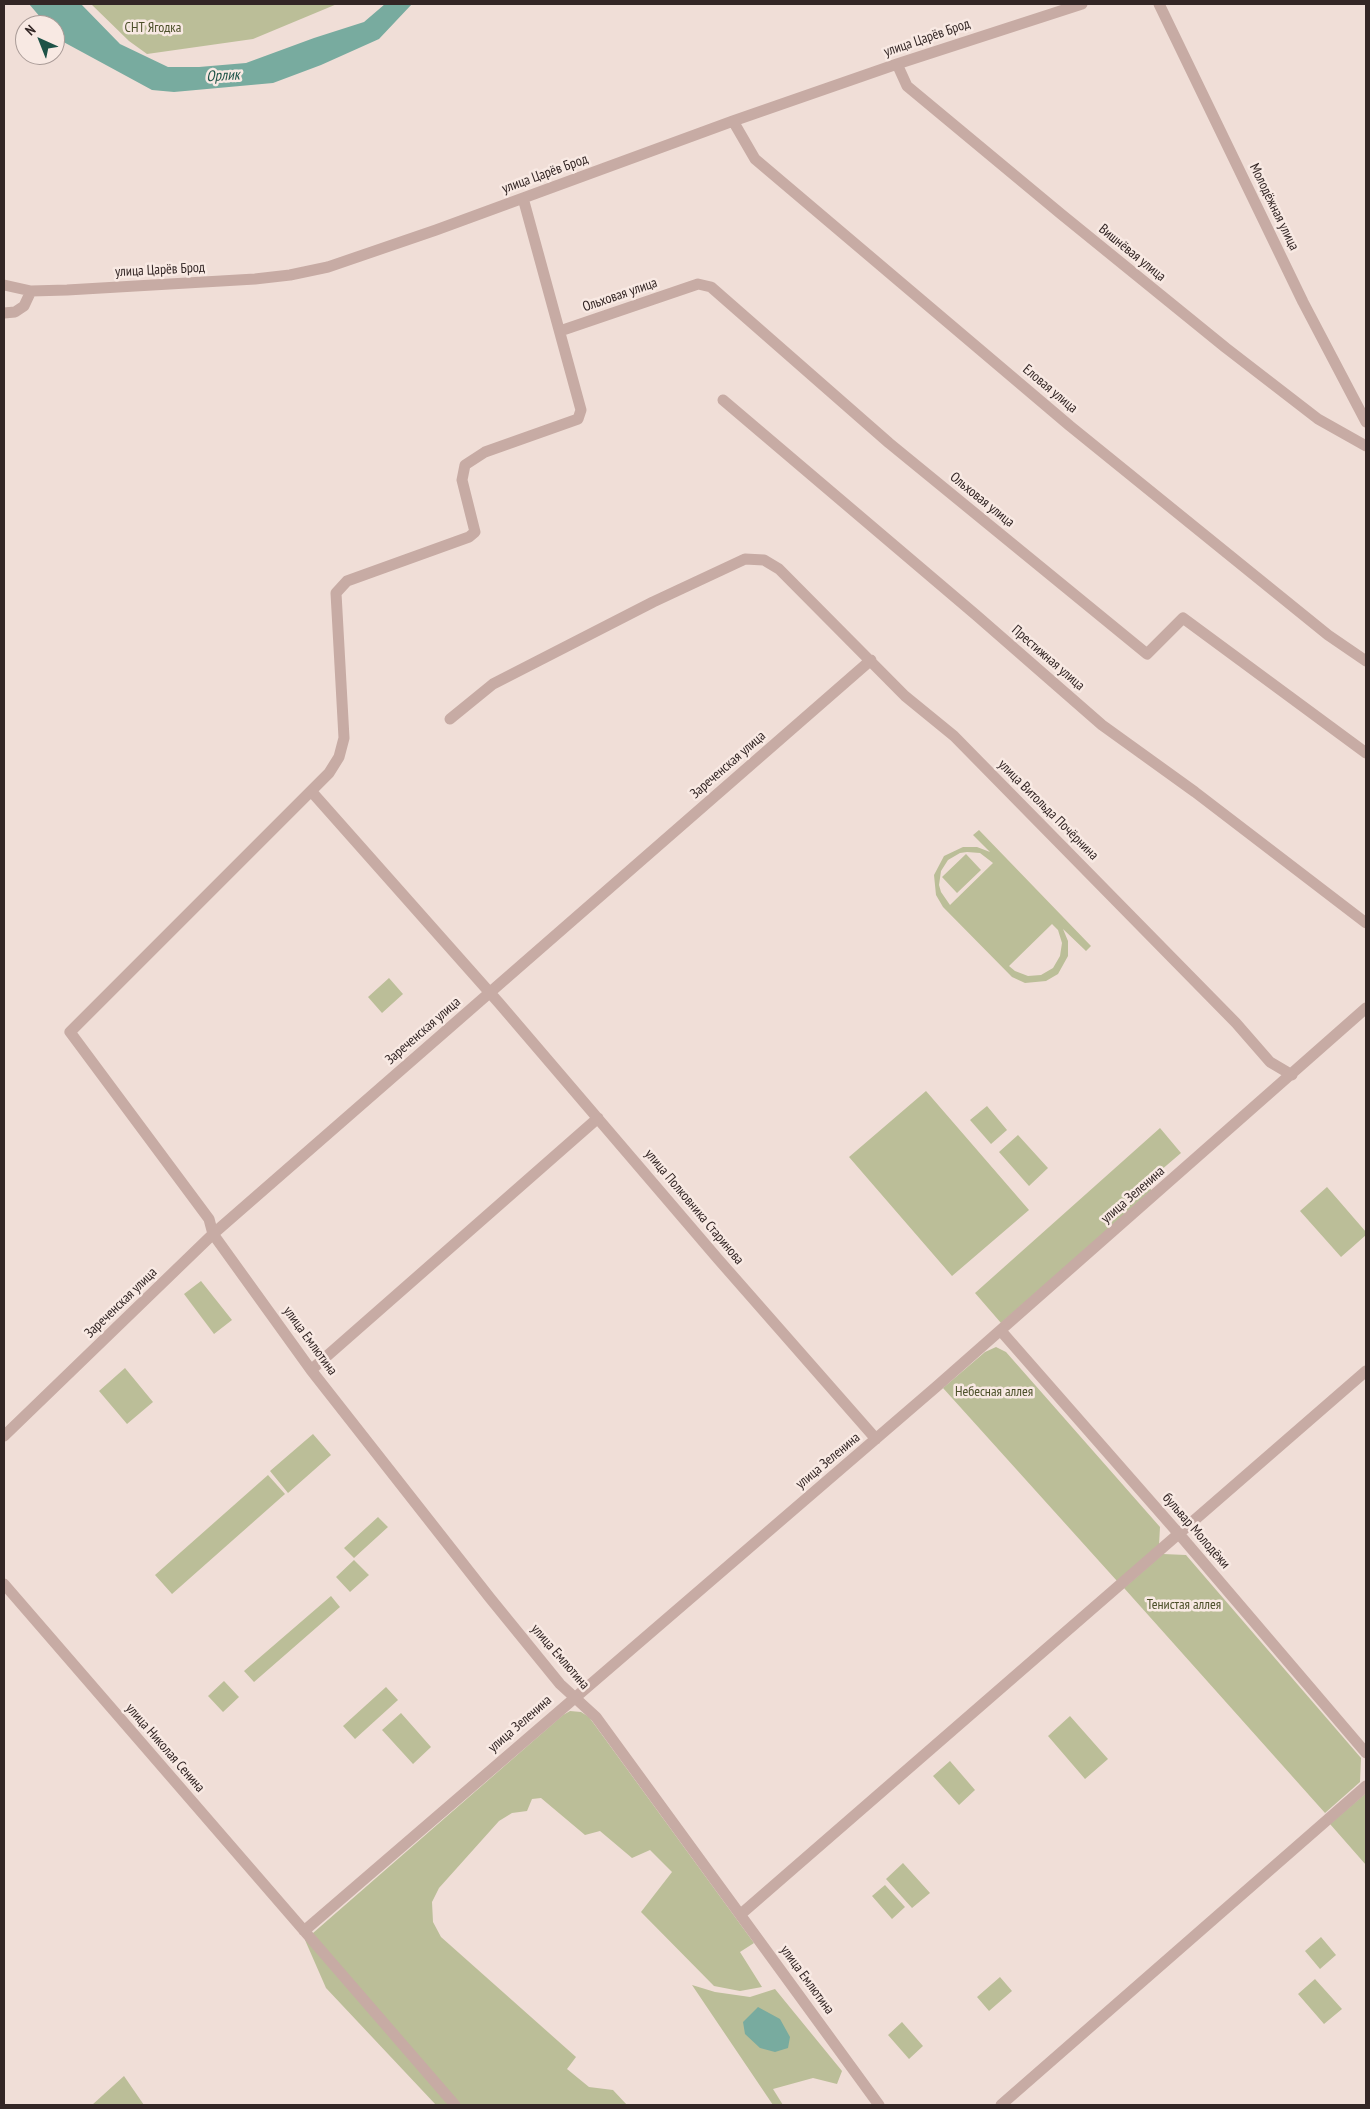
<!DOCTYPE html>
<html>
<head>
<meta charset="utf-8">
<style>
	body { margin:0 }
	#map { position:relative; width:1370px; height:2109px; overflow:hidden; background:#f0ded7; font-family:"PT Sans Narrow",sans-serif }
	canvas { display:block }
	.frame { position:absolute; inset:0; border:5px solid #332625; pointer-events:none }
	.north { position:absolute; left:15px; top:15px; width:50px; height:50px; box-sizing:border-box; background:#f8e9e3; border:1px solid #a99b97; border-radius:50%; rotate:316deg; font-size:14px; font-weight:700; line-height:20px; text-align:center; color:#332625 }
	.north::after { content:''; display:block; margin:auto; width:18px; height:22px; background:#1d5247; clip-path:polygon(50% 0,100% 100%,50% 72%,0 100%) }
</style>
</head>
<body>
<div id="map">
<canvas width="1370" height="2109"></canvas>
<div class="frame"></div>
<div class="north">N</div>
</div>
<script>
const ctx = document.querySelector('canvas').getContext('2d');
ctx.lineJoin = 'round';
function paint(path, color) { ctx.fillStyle = color; ctx.fill(path, 'evenodd'); }
const toPath = rows => new Path2D(rows.map(r => 'M' + r).join(''));
function strokePath(path, color, width, dash) { ctx.strokeStyle = color; ctx.lineWidth = width; ctx.lineCap = dash ? 'butt' : 'round'; ctx.setLineDash(dash || []); ctx.stroke(path); }
function label(font, color, halo, rows, align = 'center') {
  ctx.font = font + ' "PT Sans Narrow",sans-serif'; ctx.lineWidth = 5; ctx.setLineDash([]); ctx.textBaseline = 'middle'; ctx.strokeStyle = halo; ctx.fillStyle = color; for (const [text, x, y, turn = 0] of rows) {
    ctx.save(); ctx.translate(x, y); ctx.rotate((+turn || 0) * Math.PI / 180); ctx.textAlign = isNaN(turn) ? turn : align; if (halo) ctx.strokeText(text, 0, 0); ctx.fillText(text, 0, 0); ctx.restore();
  }
}
const green = toPath([
	[91,4,337,4,253,39,147,54,129,41],
	[979,830,1091,946,1086,951,1063,929,1068,941,1068,956,1058,974,1046,981,1025,983,1012,977,943,907,936,895,934,875,944,856,963,847,977,847,990,852,973,835],
	[967,852,980,853,993,863,950,905,941,892,939,885,941,871,948,860,960,853],
	[1052,924,1058,930,1062,943,1060,956,1053,968,1041,975,1028,976,1015,971,1009,966],
	[966,854,981,870,957,893,942,877],
	[389,978,403,994,382,1013,368,997],
	[926,1091,1029,1210,952,1276,849,1157],
	[987,1106,1007,1130,991,1144,970,1120],
	[1160,1128,1181,1153,1146,1183,1152,1191,1001,1323,975,1293],
	[1018,1135,1048,1168,1029,1186,999,1152],
	[1327,1187,1366,1232,1366,1235,1341,1257,1300,1211],
	[201,1281,232,1320,214,1334,184,1294],
	[996,1347,1006,1352,1160,1527,1159,1545,1117,1581,943,1388,985,1352],
	[125,1368,153,1402,127,1424,99,1391],
	[313,1434,331,1455,288,1493,270,1471],
	[268,1475,285,1494,172,1594,155,1575],
	[378,1517,388,1527,354,1558,344,1548],
	[1163,1554,1186,1555,1361,1758,1360,1782,1325,1813,1124,1588],
	[354,1560,369,1575,350,1592,336,1577],
	[331,1596,340,1607,254,1682,244,1671],
	[224,1681,239,1697,223,1712,208,1696],
	[386,1687,398,1700,355,1739,343,1726],
	[570,1711,581,1712,589,1717,754,1943,740,1952,762,1987,740,1991,714,1986,641,1912,672,1872,650,1850,632,1858,600,1831,585,1835,541,1798,532,1799,527,1811,512,1813,499,1821,439,1888,432,1902,433,1922,441,1937,576,2057,567,2069,589,2087,613,2090,627,2105,436,2105,326,1988,305,1940,563,1715],
	[401,1713,431,1747,413,1764,382,1730],
	[1070,1716,1108,1759,1085,1779,1048,1736],
	[950,1761,975,1790,959,1805,933,1776],
	[1366,1793,1366,1865,1330,1824],
	[903,1863,930,1893,912,1908,886,1879],
	[885,1885,905,1907,892,1919,872,1896],
	[1321,1937,1336,1955,1320,1969,1305,1951],
	[1000,1977,1012,1991,989,2011,977,1997],
	[1315,1979,1342,2009,1324,2024,1298,1994],
	[692,1985,715,1992,750,1997,775,1989,842,2071,837,2084,813,2078,773,2089,783,2105,773,2105],
	[902,2022,923,2046,909,2059,888,2035],
	[124,2076,144,2105,92,2105]
]);
const water = toPath([
	[29,4,81,4,120,44,168,67,199,67,246,63,314,38,364,22,385,4,412,4,379,39,321,65,273,83,174,92,152,90,58,39,55,35,55,25,47,25],
	[758,2007,780,2019,790,2037,788,2048,775,2052,760,2048,745,2034,743,2022]
]);
const minor = toPath([
	[1159,4,1303,302,1366,422],
	[897,64,907,86,1061,214,1226,348,1318,419,1366,446],
	[733,121,755,159,1070,426,1328,635,1366,661],
	[523,198,581,410,578,419,485,452,465,465,462,480,475,532,469,537,347,581,336,593,344,738,339,757,329,773,70,1032,209,1219,213,1234,311,1370,490,1598,560,1684,596,1717,879,2105],
	[4,285,31,291,67,290,255,279,290,275,328,267,436,230,733,121,897,64,1082,4],
	[4,313,15,312,24,306,31,291],
	[560,331,698,284,711,287,889,443,1147,654,1183,618,1366,753],
	[723,400,976,615,1102,725,1195,792,1366,923],
	[450,719,493,684,653,602,745,559,764,560,779,569,905,696,954,736,1236,1023,1270,1062,1292,1075],
	[311,791,499,1003,718,1259,876,1439],
	[1001,1331,1179,1534,1366,1753],
	[311,1370,598,1118],
	[4,1436,213,1234,871,660],
	[4,1584,455,2105],
	[741,1914,1366,1371],
	[304,1931,936,1387,1366,1008],
	[1001,2105,1366,1786]
]);
const parkNames = [
	["СНТ Ягодка",153,28],
	["Небесная аллея",994,1392],
	["Тенистая аллея",1184,1605]
];
const streetNames = [
	["улица Царёв Брод",927,38,-19],
	["улица Царёв Брод",545,174,-20],
	["Молодёжная улица",1274,207,64],
	["Вишнёвая улица",1132,253,39],
	["улица Царёв Брод",160,270,-3],
	["Ольховая улица",620,295,-19],
	["Еловая улица",1050,389,40],
	["Ольховая улица",982,500,39],
	["Престижная улица",1048,658,41],
	["Зареченская улица",728,765,-41],
	["улица Витольда Почёрнина",1048,810,45],
	["Зареченская улица",423,1031,-41],
	["улица Зеленина",1133,1195,-41],
	["улица Полковника Старинова",694,1207,50],
	["Зареченская улица",121,1303,-44],
	["улица Емлютина",310,1341,54],
	["улица Зеленина",828,1461,-40],
	["бульвар Молодёжи",1196,1531,49],
	["улица Емлютина",560,1657,49],
	["улица Зеленина",520,1724,-41],
	["улица Николая Сенина",165,1748,49],
	["улица Емлютина",807,1980,54]
];
const waterNames = [
	["Орлик",223,76,-3]
];
paint(green, '#bbbe98');
paint(water, '#78ab9f');
strokePath(minor, '#c7aba4', 11);
label('14px', '#4c502a', '#f8e9e3', parkNames);
label('14px', '#332625', '#f8e9e3', streetNames);
label('italic 15px', '#1d5247', '#f8e9e3', waterNames);
</script>
</body>
</html>
